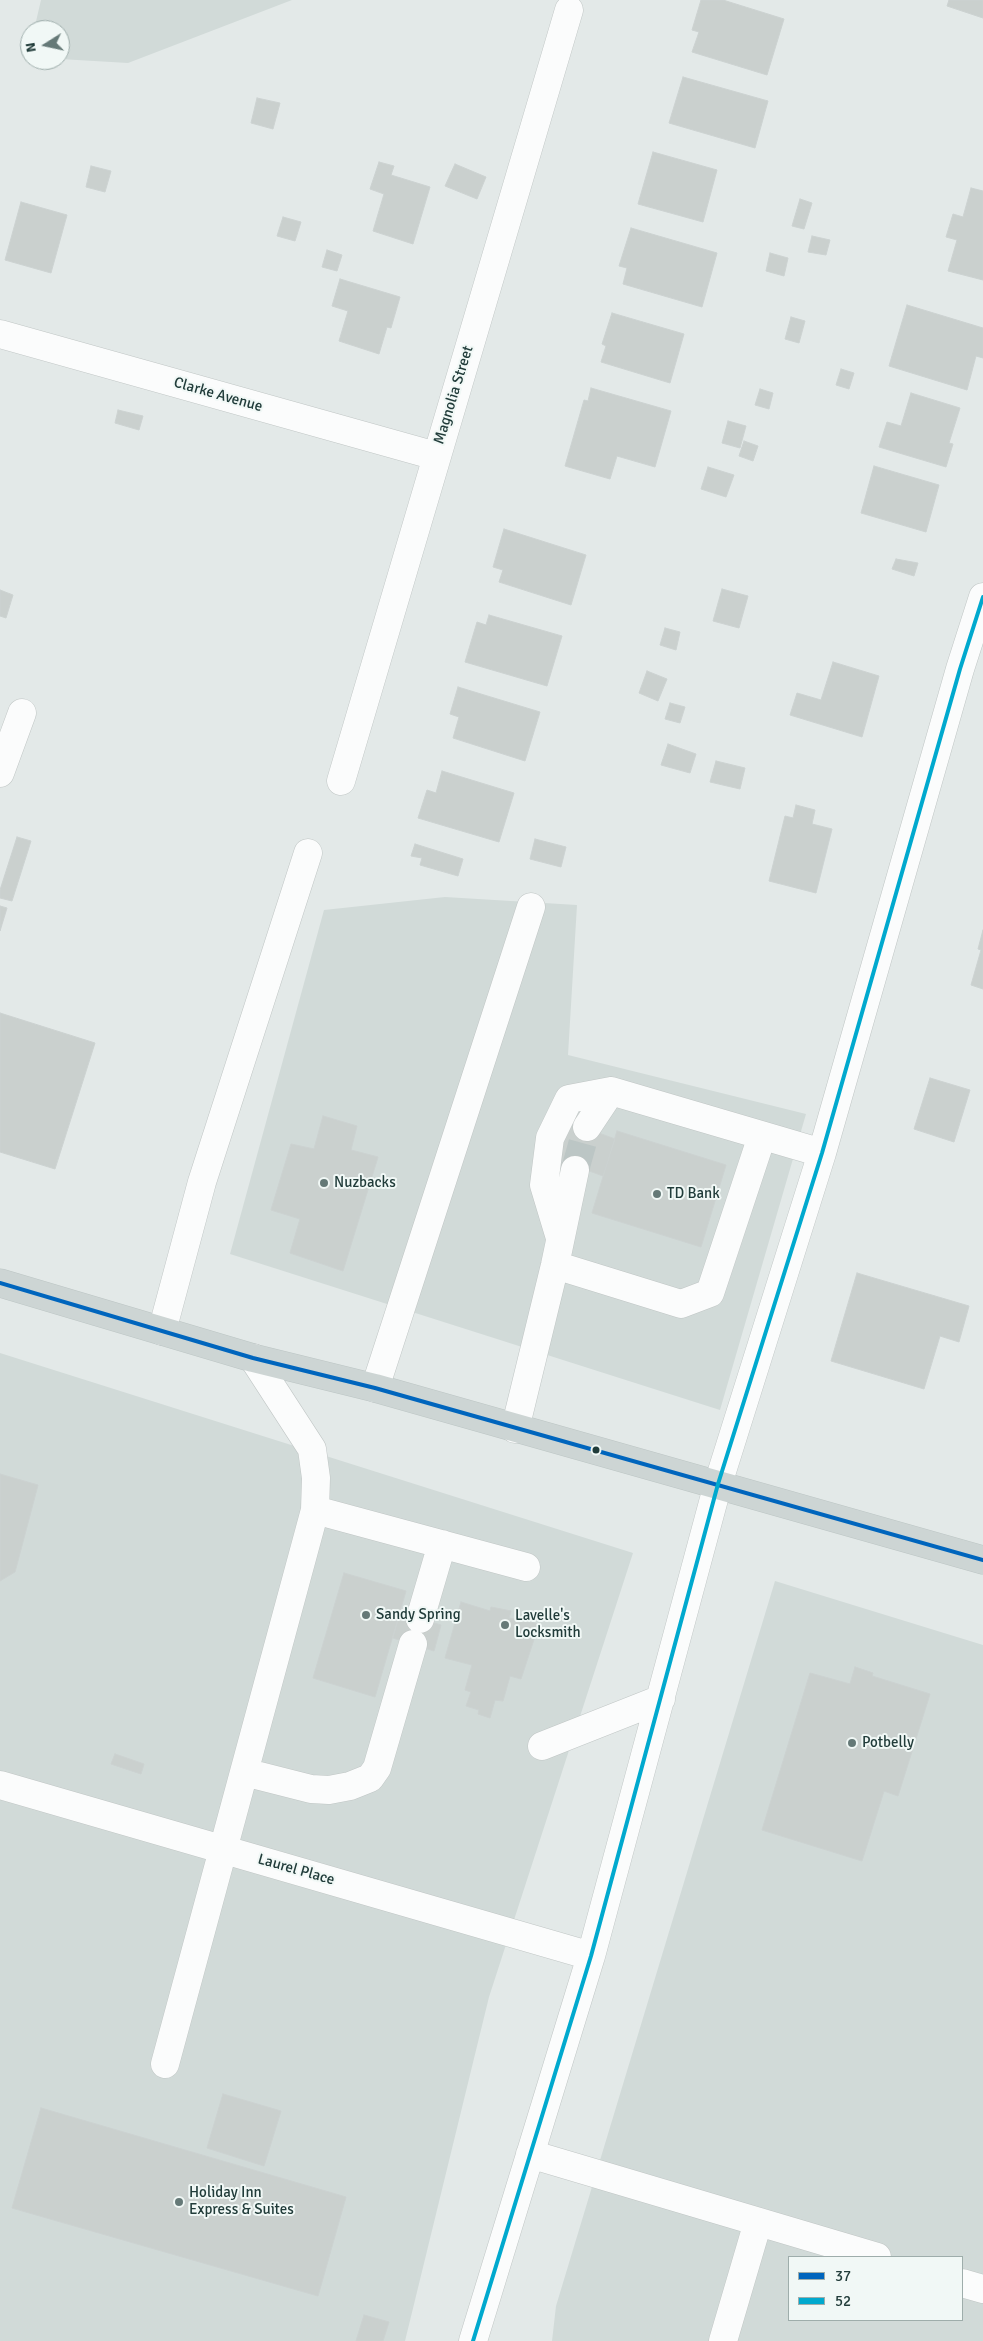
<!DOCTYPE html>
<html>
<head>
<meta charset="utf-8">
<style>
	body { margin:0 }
	#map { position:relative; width:983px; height:2341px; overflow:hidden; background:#e3e9e8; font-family:Signika,sans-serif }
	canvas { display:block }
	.legend { position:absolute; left:788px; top:2256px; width:175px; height:65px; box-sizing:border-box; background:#f1f8f6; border:1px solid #9eadab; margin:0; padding:6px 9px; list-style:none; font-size:15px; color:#213c3a }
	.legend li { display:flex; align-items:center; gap:10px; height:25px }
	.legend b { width:25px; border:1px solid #9eadab }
	.north { position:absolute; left:20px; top:20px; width:50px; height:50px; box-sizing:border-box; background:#f1f8f6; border:1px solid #9eadab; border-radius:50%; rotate:260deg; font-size:14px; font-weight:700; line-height:20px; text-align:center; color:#213c3a }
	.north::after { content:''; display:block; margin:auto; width:18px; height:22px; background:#657977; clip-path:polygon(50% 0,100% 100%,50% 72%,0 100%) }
</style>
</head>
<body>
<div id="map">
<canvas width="983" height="2341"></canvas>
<ul class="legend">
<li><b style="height:6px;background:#0065bd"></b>37</li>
<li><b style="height:6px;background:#00a9ce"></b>52</li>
</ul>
<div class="north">N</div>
</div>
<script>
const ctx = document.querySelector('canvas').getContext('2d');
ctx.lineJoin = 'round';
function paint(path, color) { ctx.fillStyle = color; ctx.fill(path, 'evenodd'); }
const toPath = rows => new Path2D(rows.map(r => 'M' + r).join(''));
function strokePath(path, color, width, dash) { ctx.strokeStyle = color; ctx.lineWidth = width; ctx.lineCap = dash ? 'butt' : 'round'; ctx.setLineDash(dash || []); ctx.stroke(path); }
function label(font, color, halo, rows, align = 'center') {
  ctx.font = font + ' Signika,sans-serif'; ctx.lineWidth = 4; ctx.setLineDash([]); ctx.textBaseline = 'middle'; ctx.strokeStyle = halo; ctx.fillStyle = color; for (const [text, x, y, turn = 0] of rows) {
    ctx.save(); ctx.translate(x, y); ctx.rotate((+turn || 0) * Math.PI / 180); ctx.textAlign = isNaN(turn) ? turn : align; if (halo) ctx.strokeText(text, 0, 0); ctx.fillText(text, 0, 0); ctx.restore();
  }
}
const built = toPath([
	[41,0,292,0,128,63,60,59,60,30,34,30],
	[445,897,577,905,568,1055,806,1114,720,1410,230,1254,324,910],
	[0,1353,633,1553,489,1997,405,2341,0,2341],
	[775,1581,983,1645,983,2341,552,2341,556,2306],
	[789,2257,962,2257,962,2320,789,2320]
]);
const building = toPath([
	[701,0,723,0,784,19,767,75,692,52,699,32,692,30,701,0],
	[949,0,983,0,983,18,947,6,949,0],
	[683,77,768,101,755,148,669,123,683,77],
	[257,98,280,103,273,129,251,123,257,98],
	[653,152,717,170,703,222,638,204,653,152],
	[379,162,394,166,391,175,430,187,413,244,373,231,384,194,370,189,379,162],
	[455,164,486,177,477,199,445,186,455,164],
	[91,166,111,171,105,192,86,187,91,166],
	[971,188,983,191,983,280,948,271,957,240,946,237,953,214,963,217,971,188],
	[800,199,812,203,804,229,792,226,800,199],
	[21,202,67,215,51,273,5,260,21,202],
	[283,217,301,222,295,241,277,236,283,217],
	[631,228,717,253,702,307,623,284,627,268,619,266,631,228],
	[812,236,830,240,826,255,808,252,812,236],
	[327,250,342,255,337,271,322,267,327,250],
	[770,253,788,258,784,276,766,271,770,253],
	[340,279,400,297,391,328,387,327,379,354,339,341,348,311,332,306,340,279],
	[907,305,983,328,983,358,976,356,967,390,889,366,907,305],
	[612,313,684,334,670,383,601,362,606,346,602,344,612,313],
	[791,317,805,321,799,343,785,339,791,317],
	[841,369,854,373,849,389,836,385,841,369],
	[591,388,671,411,655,467,617,456,610,479,565,466,584,400,588,401,591,388],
	[760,389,773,393,769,409,755,405,760,389],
	[911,393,960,408,949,443,953,444,946,467,879,447,887,422,901,426,911,393],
	[118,410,143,416,139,430,115,423,118,410],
	[728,421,746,426,740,448,722,443,728,421],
	[744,441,758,446,753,461,739,456,744,441],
	[874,466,939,485,926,532,861,513,874,466],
	[708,467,734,475,726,497,701,489,708,467],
	[504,529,586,555,571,605,499,582,503,570,493,567,504,529],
	[896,559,918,563,914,576,892,569,896,559],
	[722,589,748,596,739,628,713,621,722,589],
	[0,590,13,595,6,618,0,616,0,590],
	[489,615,562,636,547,686,465,662,477,622,486,625,489,615],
	[665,628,680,632,676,650,660,645,665,628],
	[833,662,879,676,862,737,790,715,797,693,821,700,833,662],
	[647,671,667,679,658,701,639,693,647,671],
	[458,687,540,712,525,761,453,738,459,717,450,714,458,687],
	[670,703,685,707,680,723,665,719,670,703],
	[668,744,696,754,690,773,661,765,668,744],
	[716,761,745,768,740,789,710,782,716,761],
	[442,771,514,793,499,842,418,818,427,790,436,793,442,771],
	[796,805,815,810,812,824,832,829,816,893,769,881,785,816,793,818,796,805],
	[17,837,31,841,12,901,0,898,0,890,17,837],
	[535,839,566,847,561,867,530,859,535,839],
	[415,844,463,859,458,876,420,865,422,858,411,856,415,844],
	[0,906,7,908,0,931,0,906],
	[983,930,983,989,971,985,981,950,978,949,983,930],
	[0,1013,95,1043,55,1169,0,1152,0,1013],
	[930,1078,970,1090,954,1142,914,1129,930,1078],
	[323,1116,357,1126,351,1150,378,1157,343,1271,290,1253,300,1219,271,1210,291,1144,314,1149,323,1116],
	[569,1122,615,1139,603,1176,584,1169,584,1172,556,1164,569,1122],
	[617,1131,726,1165,701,1247,592,1213,617,1131],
	[857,1273,969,1306,959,1342,940,1336,924,1389,831,1361,857,1273],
	[0,1474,38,1485,15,1572,0,1581,0,1474],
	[344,1573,406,1591,375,1697,313,1678,344,1573],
	[461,1602,490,1611,491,1607,511,1611,509,1618,539,1624,521,1679,510,1676,503,1701,495,1700,490,1718,478,1714,479,1710,466,1706,471,1692,465,1690,472,1665,445,1658,461,1602],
	[400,1613,441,1625,434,1651,393,1638,400,1613],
	[855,1667,873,1673,872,1676,930,1694,898,1796,884,1791,862,1861,762,1830,810,1673,850,1684,855,1667],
	[115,1754,144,1764,141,1774,111,1764,115,1754],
	[223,2094,281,2111,264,2166,207,2148,223,2094],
	[41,2108,346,2197,318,2296,12,2208,41,2108],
	[364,2315,389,2322,383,2341,356,2341,364,2315]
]);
const minorTunnel = toPath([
	[575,1170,587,1127]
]);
const minor = toPath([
	[0,334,436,456],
	[0,773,22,713],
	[341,781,569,10],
	[587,1127,611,1091,822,1153],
	[560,1238,544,1185,550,1138,569,1099,611,1091],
	[555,1265,681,1304,710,1293,762,1136],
	[162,1331,202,1182,308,853],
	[375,1388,531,907],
	[515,1429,555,1265,575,1170],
	[315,1510,526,1567],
	[420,1619,442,1544],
	[542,1746,661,1699],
	[244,1772,311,1789,329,1790,350,1786,370,1778,377,1768,413,1644],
	[0,1785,591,1956],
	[165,2064,315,1510,316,1478,312,1449,253,1358],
	[530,2154,877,2257],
	[962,2283,983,2289],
	[473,2341,591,1956,718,1484,822,1153,960,669,983,597],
	[723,2341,758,2222]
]);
const major = toPath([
	[0,1283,253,1358,375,1388,983,1560]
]);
const bus1 = toPath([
	[0,1283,253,1358,375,1388,983,1560]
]);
const bus2 = toPath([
	[473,2341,591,1956,718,1484,822,1153,960,669,983,597]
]);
const markers = [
	[324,1183,5,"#657977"],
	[657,1194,5,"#657977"],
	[596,1450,4.5,"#213c3a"],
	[366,1615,5,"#657977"],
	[505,1625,5,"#657977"],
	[852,1743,5,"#657977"],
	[179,2202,5,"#657977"]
];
const streetNames = [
	["Clarke Avenue",218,395,16],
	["Magnolia Street",454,395,-73],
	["Laurel Place",296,1870,16]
];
const poiNames = [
	["Nuzbacks",334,1183],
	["TD Bank",667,1194],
	["Sandy Spring",376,1615],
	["Lavelle's",515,1616],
	["Locksmith",515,1633],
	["Potbelly",862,1743],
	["Holiday Inn",189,2193],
	["Express & Suites",189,2210]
];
paint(built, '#d1dad8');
paint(building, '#cad0ce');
strokePath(building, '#ccd2d1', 1);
strokePath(minorTunnel, '#bcc6c5', 28, [28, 14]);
strokePath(minor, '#c0c6c5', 29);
strokePath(major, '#bcc5c4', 29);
strokePath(minor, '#fbfcfc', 28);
strokePath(major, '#cdd5d4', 28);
strokePath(bus1, '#0065bd', 4);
strokePath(bus2, '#00a9ce', 4);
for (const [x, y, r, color] of markers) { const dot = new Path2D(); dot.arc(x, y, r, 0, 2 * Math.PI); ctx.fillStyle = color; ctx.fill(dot); strokePath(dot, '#f1f8f6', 2); }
label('15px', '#213c3a', '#f1f8f6', streetNames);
label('15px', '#213c3a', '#f1f8f6', poiNames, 'left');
</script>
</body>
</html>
